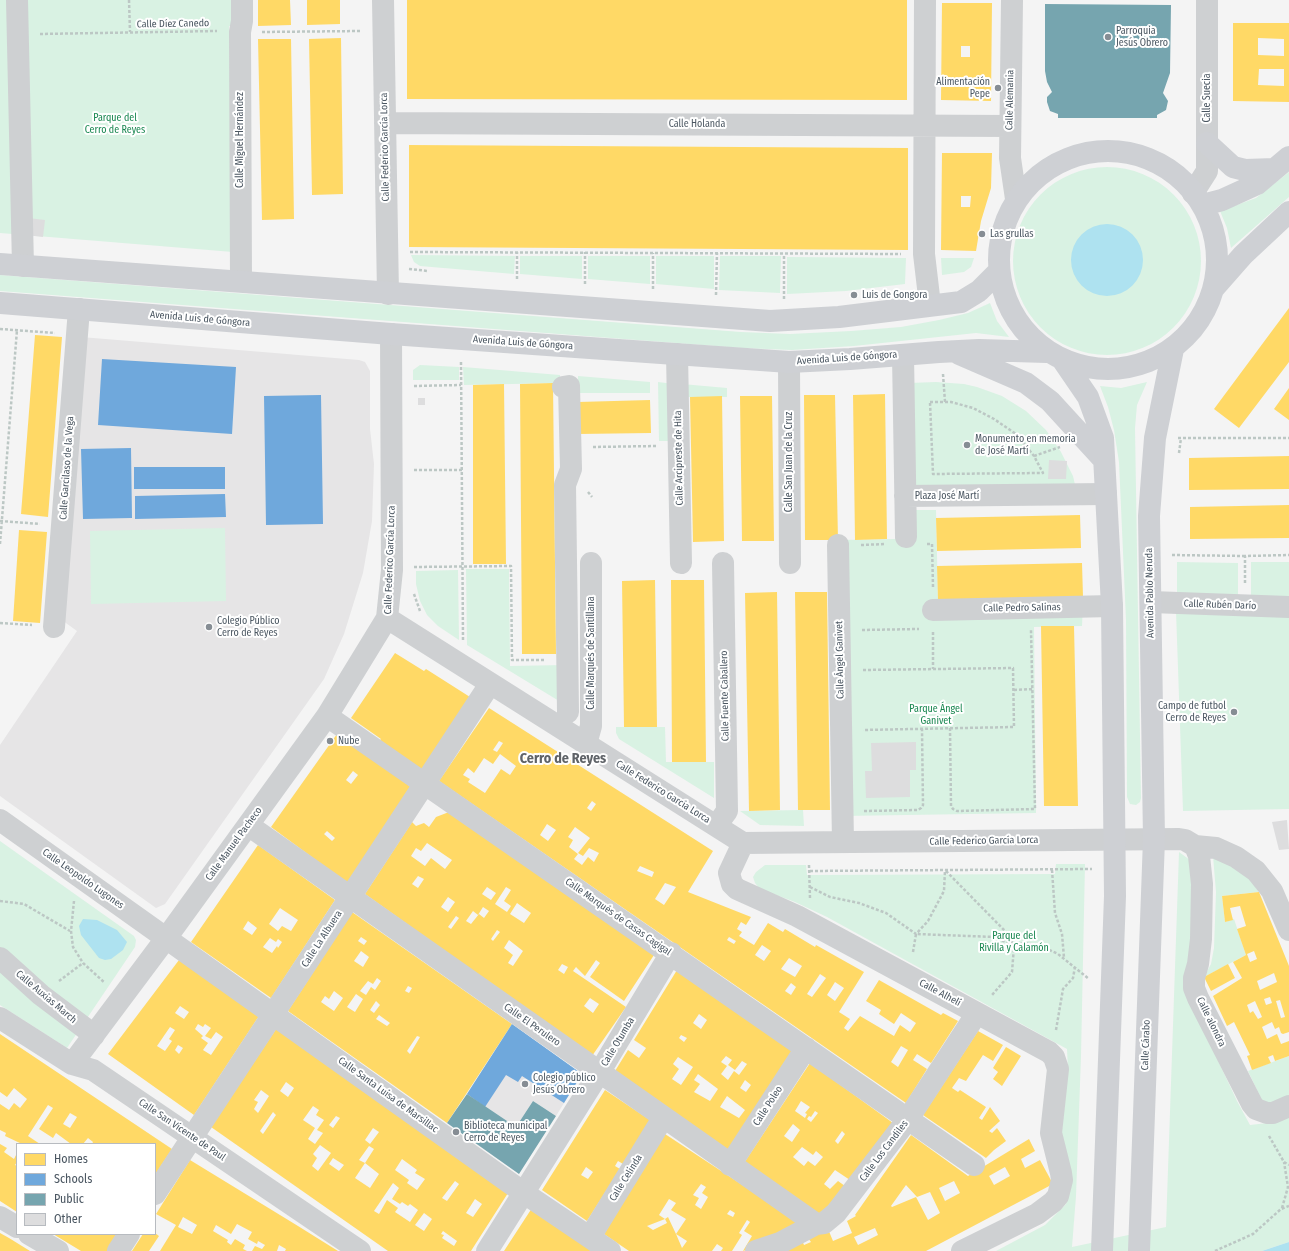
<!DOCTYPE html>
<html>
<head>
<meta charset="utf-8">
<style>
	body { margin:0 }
	#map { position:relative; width:1289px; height:1251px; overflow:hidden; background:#f4f4f4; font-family:"Fira Sans Condensed",sans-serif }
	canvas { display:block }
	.legend { position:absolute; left:16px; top:1143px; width:140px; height:92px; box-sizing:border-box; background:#fff; border:1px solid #b7bbc0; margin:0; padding:5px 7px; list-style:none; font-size:12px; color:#4a5661 }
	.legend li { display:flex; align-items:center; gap:8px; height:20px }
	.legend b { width:20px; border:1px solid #b7bbc0 }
</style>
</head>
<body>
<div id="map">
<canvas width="1289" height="1251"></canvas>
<ul class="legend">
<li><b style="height:11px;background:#ffd966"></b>Homes</li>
<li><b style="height:11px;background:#6fa8dc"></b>Schools</li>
<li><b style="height:11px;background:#76a5af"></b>Public</li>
<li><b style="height:11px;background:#ddddde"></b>Other</li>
</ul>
</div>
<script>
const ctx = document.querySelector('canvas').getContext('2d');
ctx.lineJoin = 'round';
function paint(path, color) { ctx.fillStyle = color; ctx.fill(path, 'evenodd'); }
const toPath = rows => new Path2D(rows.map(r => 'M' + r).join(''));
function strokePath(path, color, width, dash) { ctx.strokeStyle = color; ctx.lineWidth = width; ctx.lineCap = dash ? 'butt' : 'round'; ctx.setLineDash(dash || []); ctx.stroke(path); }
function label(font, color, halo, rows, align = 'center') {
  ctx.font = font + ' "Fira Sans Condensed",sans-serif'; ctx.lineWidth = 4; ctx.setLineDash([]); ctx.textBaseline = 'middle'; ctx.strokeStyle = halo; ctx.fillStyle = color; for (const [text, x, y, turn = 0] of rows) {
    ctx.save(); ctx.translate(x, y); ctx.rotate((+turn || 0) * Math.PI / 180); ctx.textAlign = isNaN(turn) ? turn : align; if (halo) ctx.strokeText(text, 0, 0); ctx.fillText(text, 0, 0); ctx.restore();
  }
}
const education = toPath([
	[81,337,359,360,365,362,370,371,370,429,374,464,372,521,363,573,344,634,324,679,165,904,156,908,0,796,0,745,77,631,59,618],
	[512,1025,582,1074,556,1116,533,1101,516,1127,467,1094]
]);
const green = toPath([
	[0,0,234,0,234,26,229,26,233,252,0,233],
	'1013 261a94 94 0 1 1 188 0a94 94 0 1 1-188 0Z',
	[1289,172,1289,197,1231,248,1227,228,1220,211,1256,198],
	[411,255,515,256,514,274,420,266,414,262],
	[520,256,582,256,582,279,520,274],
	[588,256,650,256,650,284,588,279],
	[656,256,714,256,714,289,656,284],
	[720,256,781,256,780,293,719,290],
	[787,257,906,258,905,284,846,291,787,294],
	[941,258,974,258,971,267,964,272,942,275],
	[0,275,741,332,790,334,851,331,901,327,939,320,968,313,990,303,997,321,1009,337,976,333,854,346,792,350,741,348,0,291],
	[420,365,459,367,459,380,413,380,413,370],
	[463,367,560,375,560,383,464,385],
	[578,376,650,382,650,393,578,393],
	[658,382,674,384,676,441,659,441],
	[936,382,964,384,977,387,1002,396,1026,411,1046,430,1061,452,1073,476,1076,489,916,489,909,383],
	[1147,382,1137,405,1135,428,1141,798,1140,802,1136,805,1130,804,1127,797,1126,620,1119,462,1114,430,1108,407,1100,386,1121,388],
	[682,384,727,388,727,397,682,397],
	[895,510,936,510,938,600,1083,604,1082,626,1034,627,1036,813,842,816,838,540,895,539],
	[225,528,226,601,91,604,90,531],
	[1177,562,1238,563,1238,596,1177,595],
	[1251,562,1289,562,1289,596,1251,596],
	[466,569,509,569,510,666,564,665,564,704,467,645],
	[458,570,459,640,438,626,427,615,420,601,416,584,416,571],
	[1176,611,1289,615,1289,809,1183,811],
	[616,727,665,727,666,762,714,762,714,798,619,739,616,733],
	[803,810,804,826,760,825,740,811],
	[0,841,134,936,136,940,135,947,67,1048,0,1005],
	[1179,852,1190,860,1193,877,1192,950,1184,988,1237,1101,1250,1125,1276,1122,1289,1117,1289,1242,1262,1251,996,1251,1045,1225,1066,1204,1071,1181,1061,1138,1068,1071,1067,1049,827,917,795,902,760,889,755,883,753,877,756,872,765,865,806,865,807,875,1055,874,1056,864,1085,864,1081,1056,1076,1196,1072,1247,1166,1227],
	[1213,856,1247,875,1259,892,1222,896,1225,922,1234,919,1246,955,1204,977,1211,964,1214,948,1216,892],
	[1289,1056,1289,1101,1265,1107,1248,1071]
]);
const water = toPath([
	'1071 260a36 36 0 1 1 72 0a36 36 0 1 1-72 0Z',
	[83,919,97,920,117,930,127,942,123,950,111,959,105,960,99,958,81,935,79,926],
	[1289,1242,1289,1251,1262,1251]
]);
const homes = toPath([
	[258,0,290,0,291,25,258,26],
	[307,0,340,0,340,24,307,25],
	[407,0,907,0,907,100,407,99],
	[942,3,992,3,991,101,941,100],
	[961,46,970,46,970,57,961,57],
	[1233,23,1289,23,1289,102,1233,101],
	[1258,38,1284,39,1284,56,1258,55],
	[1259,69,1284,69,1284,86,1258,85],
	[341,38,343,194,312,195,309,39],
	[258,39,291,39,294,219,262,220],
	[409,145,908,148,908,250,409,247],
	[942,153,992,153,991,188,981,221,976,251,941,250],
	[961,196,971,196,970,207,961,207],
	[1289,308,1289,362,1239,428,1214,409],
	[35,335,62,337,48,517,21,514],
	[553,383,556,654,522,654,520,384],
	[504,384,506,564,473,564,473,385],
	[1289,388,1289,420,1274,409],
	[885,394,887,539,855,540,853,395],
	[804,395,835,395,838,540,805,540],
	[722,396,724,541,693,542,690,397],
	[740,396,772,396,774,541,742,541],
	[650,400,651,433,578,434,578,402],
	[1289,456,1289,489,1189,490,1189,458],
	[1289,505,1289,538,1190,539,1190,507],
	[1080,515,1081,548,937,551,936,518],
	[19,530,47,532,40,623,13,621],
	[1082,563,1083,597,938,600,937,566],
	[655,580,657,727,624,727,622,581],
	[671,580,704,580,706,762,672,762],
	[777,592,780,810,749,811,745,593],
	[795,592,827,592,830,810,798,810],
	[1041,626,1074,626,1078,806,1044,806],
	[395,653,424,671,426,669,470,697,422,771,379,741,381,739,351,718],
	[489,708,713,851,688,892,751,917,746,925,741,922,737,929,742,932,739,936,754,945,768,923,783,932,785,929,815,947,816,945,864,972,839,1012,850,1019,844,1028,848,1031,860,1016,894,1036,900,1025,910,1032,916,1023,901,1013,894,1024,879,1014,881,1010,866,1001,879,980,941,1015,943,1013,958,1021,931,1063,917,1054,913,1060,927,1069,906,1103,439,781],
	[499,741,503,743,497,752,493,750],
	[500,754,516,766,510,775,501,769,485,793,468,782,470,779,463,775,468,768,474,773,484,758,493,764],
	[592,801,596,804,591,811,587,808],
	[547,824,556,830,548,841,540,835],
	[575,827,590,838,578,853,583,856,589,848,599,853,594,862,588,857,582,865,574,859,578,854,569,847,573,840,568,837],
	[640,866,654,872,652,877,637,871],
	[665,883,676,887,664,905,655,899],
	[729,937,736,941,734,944,727,940],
	[762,945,771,951,764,961,755,955],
	[789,958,802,966,795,977,781,969],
	[820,974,826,978,812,997,807,994],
	[835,982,844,988,835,1001,827,995],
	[791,983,796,987,791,995,785,991],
	[901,1046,908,1050,898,1067,891,1062],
	[337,734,411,787,347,883,271,827],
	[353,771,358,775,351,784,346,780],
	[327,831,335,838,332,841,324,834],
	[449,812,654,955,624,1001,590,977,600,963,596,960,585,976,576,967,573,971,626,1007,592,1056,365,894,412,822,416,826,424,823,429,827,436,817],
	[427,843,452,860,445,869,431,858,425,866,411,856,416,848,421,851],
	[418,876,424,879,418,888,412,884],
	[487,887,496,893,491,900,482,894],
	[506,887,511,890,504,901,511,906,507,912,495,904],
	[448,897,455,902,448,912,441,907],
	[517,903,531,913,524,923,510,914],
	[483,907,489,911,484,918,479,914,471,924,466,921,473,911,478,915],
	[456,916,459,918,451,929,448,927],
	[497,930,500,932,493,941,491,939],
	[509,940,523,951,513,966,508,963,513,955,504,948],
	[562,964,568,967,564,974,558,970],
	[590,998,599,1004,593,1013,584,1006],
	[258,845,335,900,271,998,191,942],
	[280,908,298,920,291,931,282,926,278,931,269,924],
	[248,921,257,928,252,935,243,929],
	[270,938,276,942,278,939,282,942,278,948,277,946,272,953,263,947],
	[1259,892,1289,966,1289,1032,1283,1034,1281,1033,1279,1027,1275,1029,1272,1022,1262,1027,1267,1039,1277,1034,1281,1044,1289,1041,1289,1056,1275,1061,1273,1055,1268,1057,1271,1063,1252,1070,1247,1056,1250,1055,1234,1022,1227,1026,1213,996,1242,978,1233,962,1246,955,1237,929,1246,926,1240,906,1230,908,1233,920,1225,922,1222,896],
	[1254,951,1257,959,1250,962,1247,954],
	[1274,973,1277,982,1260,990,1257,981],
	[1270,997,1272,1003,1266,1005,1264,999],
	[1280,1000,1285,1017,1281,1018,1276,1001],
	[1255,1001,1262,1017,1258,1019,1253,1011,1250,1013,1247,1005],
	[352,912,512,1024,447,1123,288,1011],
	[361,937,367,941,364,945,358,941],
	[361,951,369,957,363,967,354,961],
	[377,978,381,981,375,990,371,987,366,995,360,991,368,981,373,984],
	[408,986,412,988,409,993,405,991],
	[334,991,343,998,334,1011,321,1002,325,996,329,999],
	[356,994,363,999,355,1012,347,1007],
	[376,1001,380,1005,374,1013,370,1010],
	[379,1015,390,1023,387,1026,376,1019],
	[417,1036,420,1037,410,1054,407,1051],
	[179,960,259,1016,194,1115,108,1054],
	[180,1006,189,1012,184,1019,175,1013],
	[198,1024,203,1027,205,1024,211,1028,205,1036,211,1039,216,1032,223,1037,211,1055,203,1050,208,1043,201,1038,203,1036,195,1029],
	[170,1027,175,1030,169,1039,172,1041,165,1051,157,1046],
	[178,1045,183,1048,179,1054,175,1050],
	[1228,964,1235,978,1211,991,1204,977],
	[677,970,792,1051,728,1152,615,1071,628,1050,639,1058,646,1048,634,1040],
	[699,1014,707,1020,701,1029,693,1023],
	[681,1035,687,1038,684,1042,679,1038],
	[726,1056,732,1060,728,1065,735,1070,742,1061,747,1064,739,1075,734,1071,728,1080,721,1074,727,1066,721,1062],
	[678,1057,693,1067,681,1085,672,1079,679,1069,673,1064],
	[698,1074,718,1089,710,1101,694,1092,700,1084,694,1080],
	[745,1080,751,1085,746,1092,740,1088],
	[727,1096,745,1110,739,1118,720,1107],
	[276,1029,508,1193,471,1251,388,1251,211,1127],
	[286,1082,294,1088,288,1097,280,1091],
	[261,1090,269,1096,258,1113,254,1109,258,1102,254,1100],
	[313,1106,319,1110,316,1115,324,1120,317,1130,323,1133,315,1144,308,1139,315,1128,303,1120],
	[273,1112,276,1115,263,1134,260,1131],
	[336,1116,340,1118,333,1128,329,1125],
	[373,1128,379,1132,370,1144,365,1140],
	[320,1145,331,1153,318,1171,312,1166,317,1158,313,1154],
	[369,1146,374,1149,365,1163,359,1160],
	[333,1158,344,1165,339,1171,329,1164],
	[402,1159,417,1170,415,1173,425,1179,417,1190,407,1183,409,1180,395,1170],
	[365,1163,379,1174,370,1188,355,1178],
	[455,1181,459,1184,447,1201,442,1198],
	[393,1183,399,1188,392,1199,400,1204,402,1202,408,1206,410,1204,418,1210,410,1222,395,1212,398,1208,387,1200,379,1214,374,1211],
	[475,1199,482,1204,473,1217,466,1213],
	[424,1213,432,1219,424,1231,415,1225],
	[443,1231,457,1241,454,1246,442,1238,444,1235,441,1234],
	[978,1031,1003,1045,993,1061,983,1055,966,1081,959,1078,952,1088,958,1092,960,1090,986,1107,979,1118,982,1120,990,1107,1000,1121,989,1131,992,1133,997,1128,1006,1141,994,1150,986,1158,923,1115],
	[0,1034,172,1149,155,1175,155,1144,92,1144,93,1142,88,1138,83,1144,71,1144,56,1133,53,1138,39,1129,53,1108,48,1105,28,1136,40,1144,22,1144,5,1136,6,1133,0,1130,0,1104,9,1110,14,1103,20,1108,27,1099,14,1088,7,1097,0,1092],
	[70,1113,77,1117,70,1128,63,1124],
	[1006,1047,1021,1056,1002,1086,993,1079,998,1072,993,1068],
	[810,1063,893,1123,850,1180,835,1170,824,1184,830,1189,838,1181,845,1186,819,1217,744,1163],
	[801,1101,810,1107,805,1113,807,1114,805,1118,795,1111],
	[815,1111,818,1113,811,1122,807,1119,809,1116,811,1117],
	[793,1124,800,1130,792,1142,784,1136],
	[842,1131,845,1134,838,1144,835,1141],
	[802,1147,813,1155,816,1151,823,1157,815,1166,808,1161,804,1166,793,1157],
	[605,1090,650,1120,623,1164,618,1161,615,1166,620,1169,587,1221,542,1190],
	[586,1167,593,1172,588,1179,581,1175],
	[665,1134,750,1190,801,1226,778,1240,743,1251,752,1236,744,1231,750,1222,747,1220,739,1233,742,1235,732,1251,721,1251,723,1248,717,1244,712,1251,629,1251,604,1234],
	[701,1184,706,1187,702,1193,708,1197,701,1209,695,1205,699,1198,693,1195],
	[669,1199,676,1203,671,1210,686,1219,676,1234,668,1217,665,1219,667,1223,653,1230,647,1226,665,1219,659,1215],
	[730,1210,735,1213,733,1217,727,1214],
	[676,1234,687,1241,682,1248],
	[911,1135,968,1176,1029,1139,1035,1151,1021,1159,1025,1168,1040,1160,1053,1184,926,1251,769,1251,801,1238,804,1245,811,1242,808,1238,828,1229,833,1241,852,1233,847,1221,856,1216,855,1215],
	[1005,1167,1010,1176,994,1185,989,1176],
	[954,1181,960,1193,945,1201,939,1188],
	[906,1185,917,1197,930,1192,940,1213,928,1220,916,1197,892,1207,891,1206],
	[875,1228,878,1235,858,1245,854,1237],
	[0,1144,7,1148,4,1152,14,1159,17,1153,17,1162,15,1165,17,1166,17,1212,0,1201],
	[190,1160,298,1226,338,1251,285,1251,286,1249,279,1245,277,1251,252,1251,255,1246,262,1249,265,1245,258,1241,257,1244,248,1239,252,1232,237,1224,231,1234,216,1225,213,1231,228,1240,227,1242,231,1245,235,1239,245,1245,243,1249,247,1251,160,1251,176,1225,156,1214],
	[183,1217,197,1225,192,1234,178,1227],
	[532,1208,598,1251,504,1251],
	[0,1233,9,1238,30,1251,0,1251],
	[53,1234,118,1234,107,1251,81,1251],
	[143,1234,155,1233,159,1236,149,1251,132,1251]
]);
const schools = toPath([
	[102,359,236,367,232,434,98,425],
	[321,395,323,524,266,525,264,396],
	[131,448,132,518,83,519,81,449],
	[134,467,225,467,225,489,134,489],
	[225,494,226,517,135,519,135,496],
	[512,1024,582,1074,564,1103,522,1076,518,1082,506,1075,485,1107,467,1094]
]);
const public = toPath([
	[1045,4,1171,5,1170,73,1163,93,1168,101,1166,110,1157,115,1157,118,1058,118,1058,114,1050,111,1047,102,1047,97,1052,92,1047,82,1045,71],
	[467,1094,516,1127,533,1101,556,1116,519,1174,447,1123]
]);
const building = toPath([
	[28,218,45,220,43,237,26,235],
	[418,398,425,398,425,405,418,405],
	[1049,460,1067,461,1066,479,1048,479],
	[916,742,916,770,910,770,910,797,866,798,865,771,872,771,871,743],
	[1287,820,1289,849,1279,850,1272,822]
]);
const path = toPath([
	[129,0,130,32],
	[262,32,361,31],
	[40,34,217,31],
	[410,252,901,254],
	[409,269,428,271],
	[517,279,517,252],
	[585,284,585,252],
	[653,289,653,253],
	[716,295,717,253],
	[784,299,784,254],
	[0,329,55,333],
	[943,374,945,402],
	[414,386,461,385],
	[930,402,951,402,973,408,994,419,1016,434,1034,456,1043,473,933,474,930,402],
	[1178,438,1289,438],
	[593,447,656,446],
	[1179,453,1181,438],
	[1034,456,1060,447],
	[414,470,462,470],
	[588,492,592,497],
	[0,521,40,524],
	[0,544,17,330],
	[927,544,932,544,933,587],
	[861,545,886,544],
	[1172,555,1245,556],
	[414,567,511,566,512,660,545,660],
	[1245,583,1245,556,1289,555],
	[414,594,420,611],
	[0,623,32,625],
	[862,630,919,629],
	[933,632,933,669],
	[463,640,461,362,463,362],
	[863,670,1013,668,1014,727,863,730],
	[1014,690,1033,689],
	[950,728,951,806,953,809,957,811,1035,809,1031,630],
	[864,811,918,810,921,808,923,805,922,729],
	[809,865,810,898],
	[1052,870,1055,913,1062,934,1064,958],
	[810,871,1092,869],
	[946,871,1006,932,1014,946,1012,972,992,995],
	[810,887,830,897,859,903,886,913,916,934,928,921,944,891,945,870],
	[0,901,24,904,70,931],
	[74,901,71,931,73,947,83,963,105,983],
	[913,952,916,934,995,937,1014,946,1024,943,1041,946,1058,954,1089,979],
	[59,981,83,963],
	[1056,1030,1063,989,1073,978,1075,967],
	[1269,1136,1284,1162,1289,1165],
	[1282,1208,1288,1187,1284,1162],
	[1215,1251,1253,1234,1281,1209,1289,1206]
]);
const street = toPath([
	[17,0,23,266],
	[383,0,388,294],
	[925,0,924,254,930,305],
	[1012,0,1010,158,1016,199],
	[385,123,1010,126],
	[1193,193,1207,171,1207,0],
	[241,281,240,32,242,21,242,0],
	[391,334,392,570,387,618,743,843,1179,839,1185,840,1195,846,1216,848,1236,857,1256,871,1272,891,1289,930],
	[677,354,681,563],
	[903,355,906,537],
	[789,362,790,563],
	[563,387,569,386,571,469,565,485,568,712],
	[905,496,1106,494],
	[838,545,843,842],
	[1151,602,1289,607],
	[933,610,1112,606],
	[54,627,79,309],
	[327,716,974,1165],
	[586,744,591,726,591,563],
	[0,820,524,1193,610,1251],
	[248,825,816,1224],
	[716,826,727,811,723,563],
	[743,843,729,873,732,884,737,889,797,916,1049,1052,1054,1057,1058,1069,1051,1133,1061,1173,1062,1180,1058,1196,1053,1202,1037,1214,962,1251],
	[1195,846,1199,856,1202,884,1201,939,1198,964,1194,978,1194,988,1198,998,1252,1104,1256,1109,1267,1113,1273,1113,1289,1106],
	[0,958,41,995,94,1035],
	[0,1018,72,1064,93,1070,360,1251],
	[72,1064,167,937,327,716,387,618],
	[730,1165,806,1048],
	[155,1194,490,684],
	[0,1217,17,1227],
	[29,1234,58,1251],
	[590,1237,663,1118],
	[118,1251,129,1234],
	[487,1251,599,1073,671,953],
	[756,1251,780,1243,816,1224,824,1223,836,1213,908,1119,977,1013]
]);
const secondary = toPath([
	[1207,143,1233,167,1245,170,1275,169],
	'999 260a109 109 0 1 1 218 0a109 109 0 1 1-218 0Z',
	[1203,205,1222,200,1257,184,1289,157],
	[0,264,770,321,839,317,961,302,979,291,999,271],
	[1214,288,1243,255,1289,212],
	[0,303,391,334,789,362,850,359,939,352,979,350,1047,352],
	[959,354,1026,383,1050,401,1104,460],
	[1062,359,1088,397,1103,438,1112,606,1115,896,1102,1251],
	[1139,1251,1154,839,1149,516,1155,438,1173,349]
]);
const markers = [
	[1108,37,4,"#868d94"],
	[998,88,4,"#868d94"],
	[982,234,4,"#868d94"],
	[854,295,4,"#868d94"],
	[967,445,4,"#868d94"],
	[209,627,4,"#868d94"],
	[1234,712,4,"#868d94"],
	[330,741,4,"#868d94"],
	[525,1084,4,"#868d94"],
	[456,1132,4,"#868d94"]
];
const streetNames = [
	["Calle Díez Canedo",173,24,-1],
	["Calle Suecia",1207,98,-90],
	["Calle Alemania",1010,100,-89],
	["Calle Holanda",697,124],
	["Calle Miguel Hernández",240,140,-90],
	["Calle Federico García Lorca",385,147,-91],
	["Avenida Luis de Góngora",200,319,5],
	["Avenida Luis de Góngora",523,343,4],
	["Avenida Luis de Góngora",847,358,-4],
	["Calle Arcipreste de Hita",679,458,-91],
	["Calle San Juan de la Cruz",789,462,-90],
	["Calle Garcilaso de la Vega",67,468,-86],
	["Plaza José Martí",947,496],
	["Calle Federico García Lorca",390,560,-88],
	["Avenida Pablo Neruda",1150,593,-91],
	["Calle Rubén Darío",1220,605,2],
	["Calle Pedro Salinas",1022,608,-1],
	["Calle Marqués de Santillana",591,653,-90],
	["Calle Ángel Ganivet",840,660,-91],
	["Calle Fuente Caballero",725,696,-91],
	["Calle Federico García Lorca",663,792,32],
	["Calle Federico García Lorca",984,841,-1],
	["Calle Manuel Pacheco",234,844,-54],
	["Calle Leopoldo Lugones",83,879,35],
	["Calle Marqués de Casas Cagigal",618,917,35],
	["Calle La Albuera",322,939,-57],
	["Calle Alhelí",940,993,28],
	["Calle Auxias March",46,997,40],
	["Calle alondra",1211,1022,64],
	["Calle El Perulero",532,1025,35],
	["Calle Otumba",618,1042,-59],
	["Calle Cárabo",1146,1045,-88],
	["Calle Santa Luisa de Marsillac",388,1095,36],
	["Calle Poleo",768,1106,-57],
	["Calle San Vicente de Paul",182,1130,34],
	["Calle Los Candiles",884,1151,-53],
	["Calle Celinda",626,1178,-58]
];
const poiNames = [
	["Parroquia",1116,31],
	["Jesús Obrero",1116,43],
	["Alimentación",990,82,"right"],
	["Pepe",990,94,"right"],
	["Las grullas",990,234],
	["Luis de Gongora",862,295],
	["Monumento en memoria",975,439],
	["de José Martí",975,451],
	["Colegio Público",217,621],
	["Cerro de Reyes",217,633],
	["Campo de futbol",1226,706,"right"],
	["Cerro de Reyes",1226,718,"right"],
	["Nube",338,741],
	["Colegio público",533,1078],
	["Jesús Obrero",533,1090],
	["Biblioteca municipal",464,1126],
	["Cerro de Reyes",464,1138]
];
const parkNames = [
	["Parque del",115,118],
	["Cerro de Reyes",115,130],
	["Parque Ángel",936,709],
	["Ganivet",936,721],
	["Parque del",1014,936],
	["Rivilla y Calamón",1014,948]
];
const districtNames = [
	["Cerro de Reyes",563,759]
];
paint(education, '#e6e5e6');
paint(green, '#d9f2e3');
paint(water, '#aee2f0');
paint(homes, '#ffd966');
paint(schools, '#6fa8dc');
paint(public, '#76a5af');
paint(building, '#ddddde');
strokePath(path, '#bcc7c4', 2.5, [3, 2]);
strokePath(street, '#ced0d2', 22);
strokePath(secondary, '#ced0d4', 22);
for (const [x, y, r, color] of markers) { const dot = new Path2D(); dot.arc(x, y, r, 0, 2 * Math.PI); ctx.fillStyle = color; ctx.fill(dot); strokePath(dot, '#fff', 1.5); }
label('10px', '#4a5661', '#fff', streetNames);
label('10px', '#4a5661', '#fff', poiNames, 'left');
label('10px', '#17864f', '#fff', parkNames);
label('bold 14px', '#5f6368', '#fff', districtNames);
</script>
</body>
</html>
